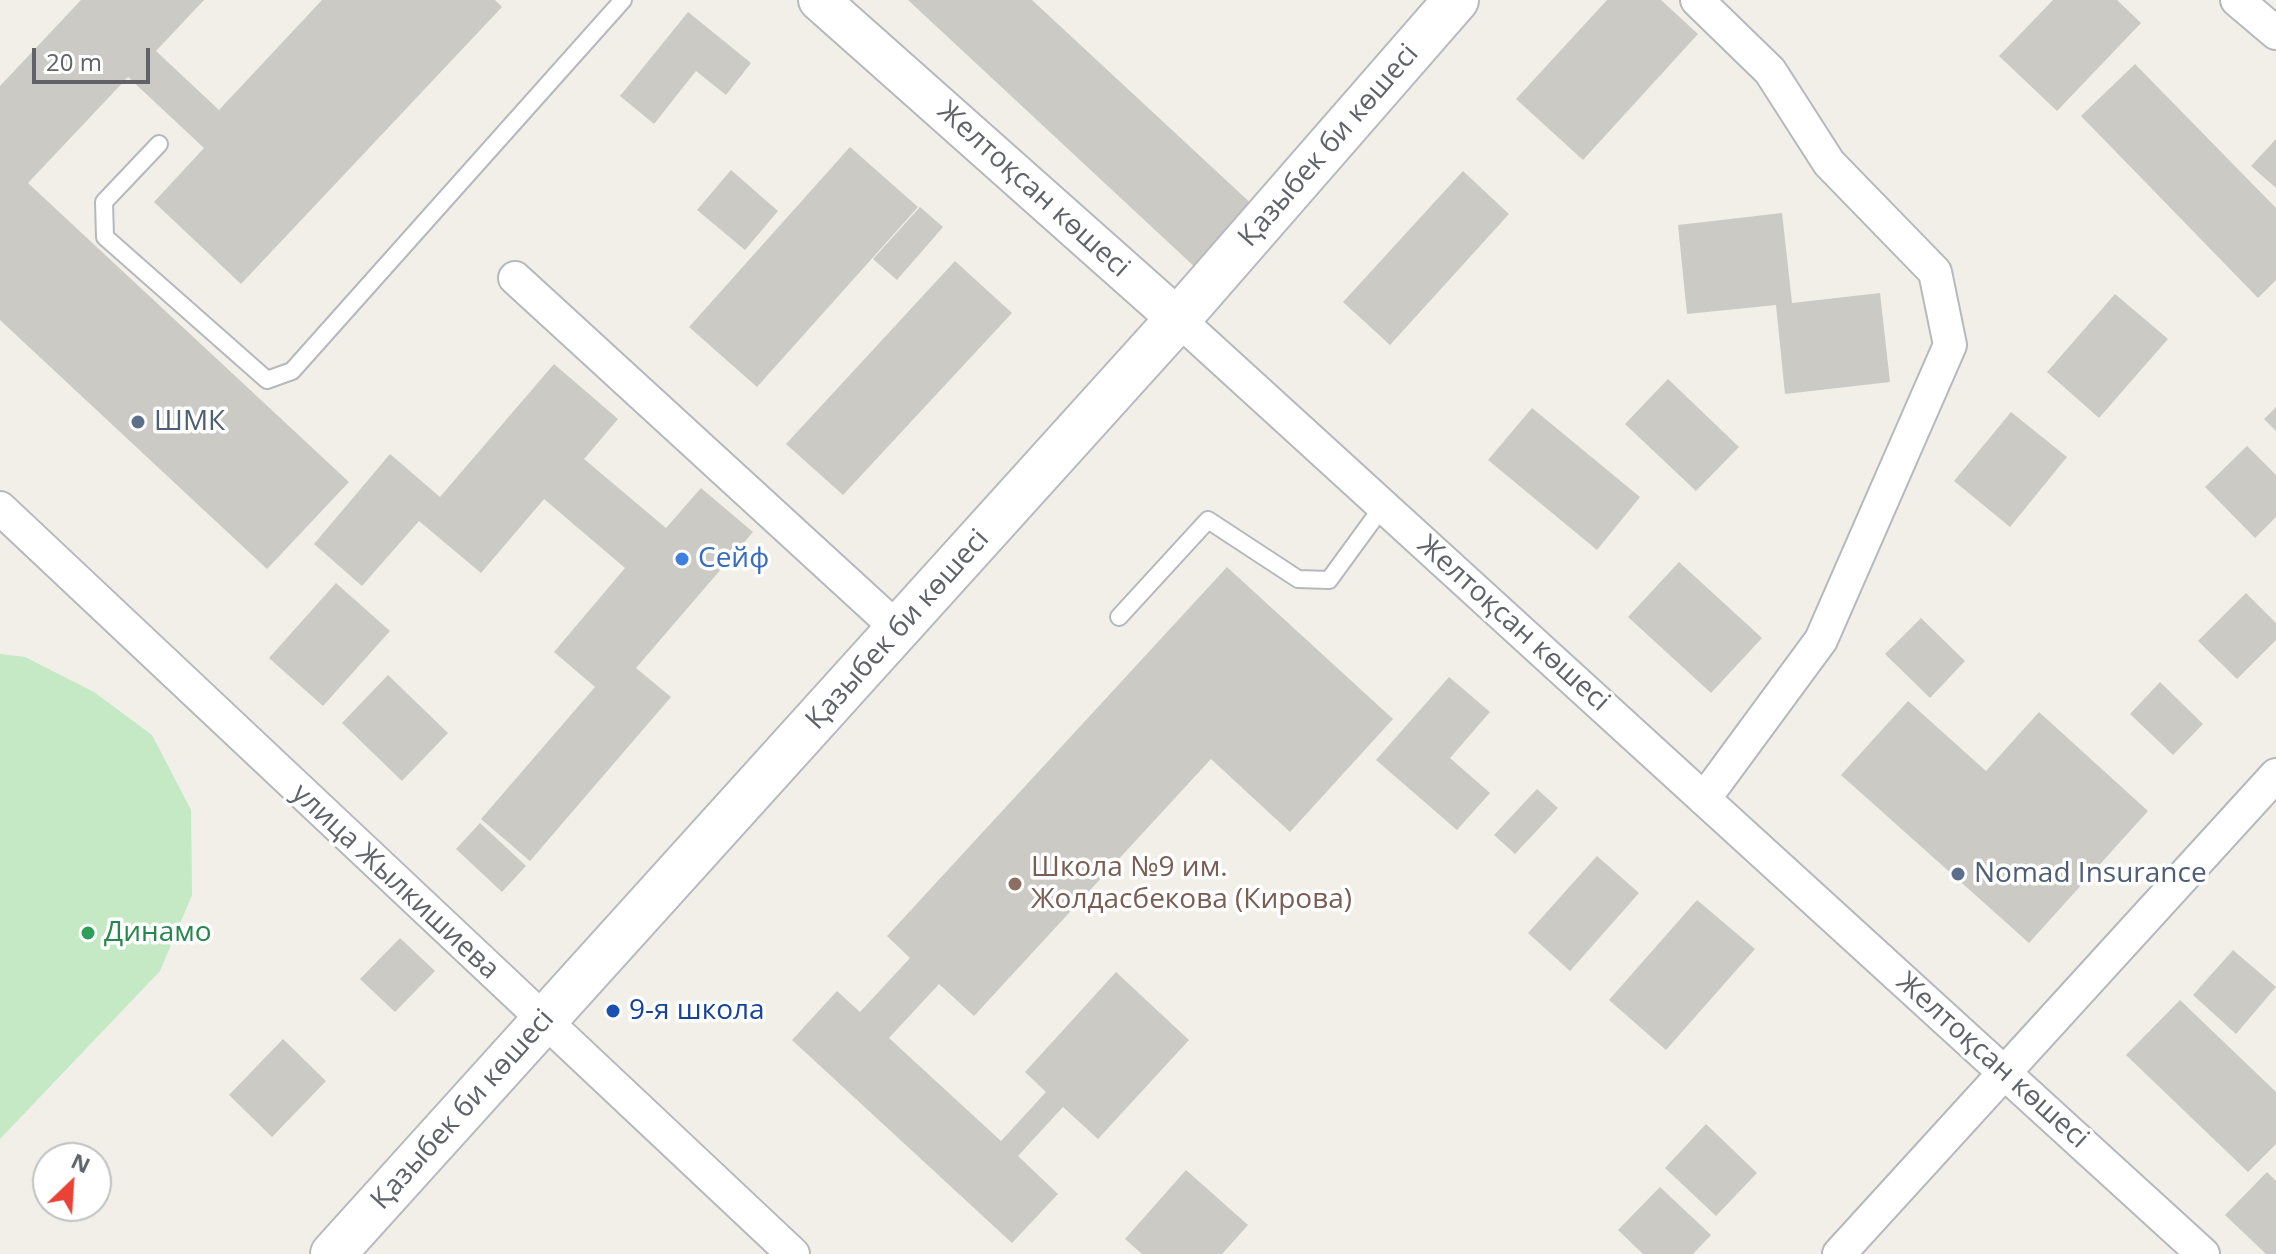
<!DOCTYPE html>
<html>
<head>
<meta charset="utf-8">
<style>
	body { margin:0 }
	#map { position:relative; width:2276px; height:1254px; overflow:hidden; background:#f1efe8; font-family:"Open Sans",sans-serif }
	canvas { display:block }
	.north { position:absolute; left:32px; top:1142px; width:80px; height:80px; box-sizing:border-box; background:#fff; border:2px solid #bfc1c3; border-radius:50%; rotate:25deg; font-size:22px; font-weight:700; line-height:32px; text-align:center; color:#5f6368 }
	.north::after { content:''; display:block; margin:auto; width:28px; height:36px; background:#ea4335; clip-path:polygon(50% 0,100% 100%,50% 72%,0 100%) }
	.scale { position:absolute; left:32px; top:48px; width:118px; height:36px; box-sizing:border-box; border:4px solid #5f6368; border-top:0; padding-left:10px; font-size:24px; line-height:28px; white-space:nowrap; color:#5f6368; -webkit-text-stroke:6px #fff; paint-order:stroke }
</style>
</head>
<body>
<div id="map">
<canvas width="2276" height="1254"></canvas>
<div class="north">N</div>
<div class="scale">20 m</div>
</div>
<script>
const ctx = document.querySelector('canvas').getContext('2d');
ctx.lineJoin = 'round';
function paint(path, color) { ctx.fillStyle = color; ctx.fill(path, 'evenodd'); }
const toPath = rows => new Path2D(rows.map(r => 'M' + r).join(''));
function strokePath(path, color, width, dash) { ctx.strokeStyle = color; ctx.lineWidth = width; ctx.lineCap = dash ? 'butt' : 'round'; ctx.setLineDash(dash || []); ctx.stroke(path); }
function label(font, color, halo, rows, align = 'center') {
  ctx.font = font + ' "Open Sans",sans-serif'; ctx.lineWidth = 7; ctx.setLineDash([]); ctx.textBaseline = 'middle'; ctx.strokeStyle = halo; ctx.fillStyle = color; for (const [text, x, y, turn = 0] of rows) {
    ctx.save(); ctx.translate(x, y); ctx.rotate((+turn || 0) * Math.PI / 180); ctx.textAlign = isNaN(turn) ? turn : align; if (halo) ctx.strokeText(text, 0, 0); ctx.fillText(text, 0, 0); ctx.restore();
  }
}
const green = toPath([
	[0,654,25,657,94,692,152,735,191,810,192,895,160,971,0,1139]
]);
const building = toPath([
	[81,0,204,0,156,51,219,110,322,0,495,0,502,7,241,284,154,202,204,148,128,77,28,183,349,482,267,569,0,320,0,86],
	[908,0,1032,0,1256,208,1198,270],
	[1607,0,1661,0,1698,34,1583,160,1516,99],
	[2053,0,2117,0,2141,23,2057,111,1999,56],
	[688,12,751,63,726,95,696,71,654,124,620,96],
	[2135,64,2276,208,2276,280,2258,298,2081,116],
	[2276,139,2276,188,2251,166],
	[850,147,918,207,757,387,689,327],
	[731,170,778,211,745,250,697,210],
	[1463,171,1509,214,1390,345,1343,302],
	[920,207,943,227,897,280,873,259],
	[1782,213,1792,303,1880,293,1890,382,1785,394,1776,305,1687,314,1678,225],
	[955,261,1012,313,843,495,786,444],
	[2115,294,2168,339,2099,418,2047,372],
	[554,364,618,419,584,459,666,528,701,488,753,532,636,668,671,697,530,861,481,819,595,687,554,652,625,568,544,499,481,573,419,521,362,586,314,544,390,454,440,497],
	[1668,379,1739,447,1696,491,1625,424],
	[2276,407,2276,431,2264,419],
	[1532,408,1640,497,1597,550,1488,460],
	[2011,412,2067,457,2010,527,1954,481],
	[2247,446,2276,475,2276,517,2255,538,2205,487],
	[1679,562,1762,638,1711,693,1628,617],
	[1227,567,1393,719,1290,832,1211,759,974,1016,939,984,889,1038,1001,1141,1046,1092,1025,1072,1116,972,1189,1040,1098,1139,1063,1107,1018,1156,1058,1194,1012,1243,792,1040,837,991,860,1012,910,958,887,936],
	[336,583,390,631,323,706,269,658],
	[2246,593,2276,623,2276,640,2237,679,2198,641],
	[1921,618,1965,661,1930,698,1885,654],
	[388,675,448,733,402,781,342,723],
	[1449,677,1490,712,1450,758,1490,793,1457,830,1376,760],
	[2160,682,2203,724,2173,755,2130,714],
	[1908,701,1986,771,2039,712,2148,811,2029,943,1841,775],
	[1537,789,1558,808,1515,854,1494,835],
	[480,823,526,866,502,892,456,849],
	[1597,856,1639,893,1570,971,1528,933],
	[1697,900,1755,949,1666,1050,1609,1000],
	[400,938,435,971,395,1012,360,979],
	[2233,950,2276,987,2236,1034,2193,995],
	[2180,1000,2276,1092,2276,1144,2248,1172,2126,1055],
	[283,1039,326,1081,272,1137,229,1095],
	[1706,1124,1757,1173,1716,1216,1665,1168],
	[1186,1170,1248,1225,1222,1254,1142,1254,1125,1239],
	[2267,1172,2276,1181,2276,1254,2266,1254,2225,1215],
	[1660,1187,1711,1235,1693,1254,1643,1254,1618,1230]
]);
const service = toPath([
	[159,144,104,202,105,237,267,380,292,371,623,0],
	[1119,617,1208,520,1298,579,1329,580,1383,506]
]);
const minor = toPath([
	[1697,0,1770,71,1829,163,1935,272,1950,345,1821,640,1704,799],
	[2237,0,2276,33],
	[515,278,899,630],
	[1178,319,2203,1254],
	[0,508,793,1254],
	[1839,1254,2276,775]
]);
const tertiary = toPath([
	[819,0,1178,319]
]);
const secondary = toPath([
	[333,1254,1178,319,1456,0]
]);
const markers = [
	[138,422,8,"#5c6f8a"],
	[682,559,8,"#3f7fe0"],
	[1958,874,8,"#5c6f8a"],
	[1015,884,8,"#8d6e63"],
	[88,933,8,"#2e9e5b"],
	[613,1011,8,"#1a4fb4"]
];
const streetNames = [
	["Қазыбек би көшесі",1329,146,-49],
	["Желтоқсан көшесі",1033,190,42],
	["Желтоқсан көшесі",1513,624,42],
	["Қазыбек би көшесі",898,630,-48],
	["улица Жылкишиева",395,882,43],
	["Желтоқсан көшесі",1992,1061,42],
	["Қазыбек би көшесі",463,1110,-48]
];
const serviceNames = [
	["ШМК",154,422],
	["Nomad Insurance",1974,874]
];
const shopNames = [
	["Сейф",698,559]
];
const educationNames = [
	["Школа №9 им.",1031,868],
	["Жолдасбекова (Кирова)",1031,900]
];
const leisureNames = [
	["Динамо",104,933]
];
const transitNames = [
	["9-я школа",629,1011]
];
paint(green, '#c5e8c5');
paint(building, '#cccac5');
strokePath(service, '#b5b8bc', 20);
strokePath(minor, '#b5b8bc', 36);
strokePath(tertiary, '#b5b8bc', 44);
strokePath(secondary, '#b6babf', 48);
strokePath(service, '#fff', 16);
strokePath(minor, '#fff', 32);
strokePath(tertiary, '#fff', 40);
strokePath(secondary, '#fff', 44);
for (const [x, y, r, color] of markers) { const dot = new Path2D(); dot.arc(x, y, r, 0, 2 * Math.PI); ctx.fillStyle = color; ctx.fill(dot); strokePath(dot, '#fff', 3); }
label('28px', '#5f6368', '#fff', streetNames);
label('28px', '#4e5e75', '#fff', serviceNames, 'left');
label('28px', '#366cbe', '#fff', shopNames, 'left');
label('28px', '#785e54', '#fff', educationNames, 'left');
label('28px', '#27864d', '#fff', leisureNames, 'left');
label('28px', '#164399', '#fff', transitNames, 'left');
</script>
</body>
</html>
